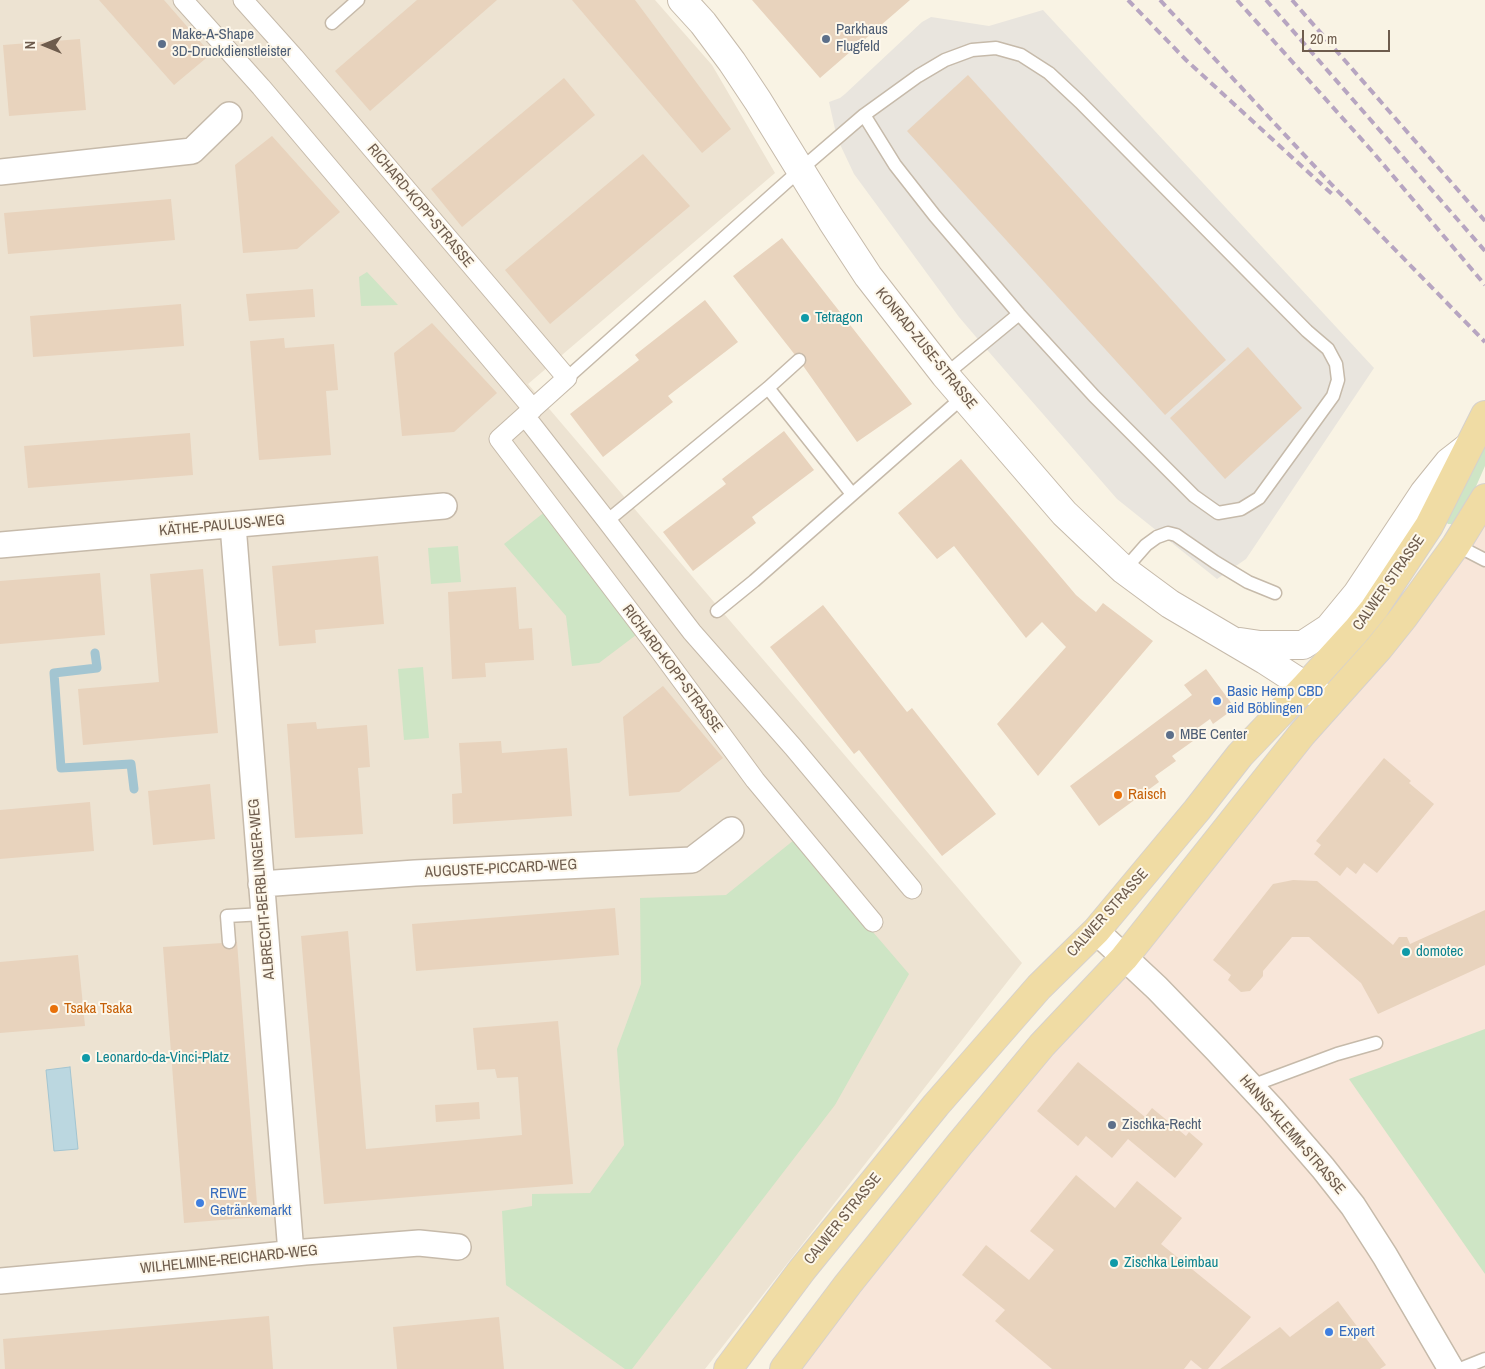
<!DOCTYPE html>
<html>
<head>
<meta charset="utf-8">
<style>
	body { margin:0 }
	#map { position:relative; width:1485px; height:1369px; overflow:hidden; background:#f9f3e4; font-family:"Archivo Narrow",sans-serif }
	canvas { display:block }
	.north { position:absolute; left:20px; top:20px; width:50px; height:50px; -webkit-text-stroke:4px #fdf7ea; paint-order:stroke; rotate:270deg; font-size:14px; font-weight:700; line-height:20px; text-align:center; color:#6e5c4d }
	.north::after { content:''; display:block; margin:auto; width:18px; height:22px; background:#6e5c4d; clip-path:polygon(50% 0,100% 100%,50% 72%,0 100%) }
	.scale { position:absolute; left:1302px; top:30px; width:88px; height:22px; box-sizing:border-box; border:2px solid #6e5c4d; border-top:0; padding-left:6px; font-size:15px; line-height:18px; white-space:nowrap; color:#6e5c4d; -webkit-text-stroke:4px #fdf7ea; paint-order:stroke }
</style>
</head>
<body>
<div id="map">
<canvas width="1485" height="1369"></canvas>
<div class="north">N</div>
<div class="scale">20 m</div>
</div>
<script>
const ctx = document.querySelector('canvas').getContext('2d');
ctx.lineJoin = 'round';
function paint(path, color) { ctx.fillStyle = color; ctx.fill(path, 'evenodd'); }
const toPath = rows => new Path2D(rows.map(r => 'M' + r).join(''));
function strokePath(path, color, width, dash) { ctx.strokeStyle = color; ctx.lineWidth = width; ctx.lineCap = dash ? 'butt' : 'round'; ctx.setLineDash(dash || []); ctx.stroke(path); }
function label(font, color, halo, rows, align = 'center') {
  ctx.font = font + ' "Archivo Narrow",sans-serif'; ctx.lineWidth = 4; ctx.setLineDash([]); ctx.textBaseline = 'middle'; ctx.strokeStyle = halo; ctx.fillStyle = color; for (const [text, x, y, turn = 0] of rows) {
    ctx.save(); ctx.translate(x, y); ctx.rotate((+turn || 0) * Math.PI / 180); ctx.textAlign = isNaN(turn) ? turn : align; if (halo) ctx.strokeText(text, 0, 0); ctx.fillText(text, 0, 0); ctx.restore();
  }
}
const residential = toPath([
	[0,0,655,0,712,65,775,173,528,384,1022,963,705,1369,0,1369]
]);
const commercial = toPath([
	[1485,524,1485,1369,784,1369]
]);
const industrial = toPath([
	[1043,10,1374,368,1246,559,1217,579,1117,499,982,344,959,317,854,174,837,138,829,102,840,98,845,94,922,22,931,17,989,26]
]);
const green = toPath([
	[367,272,398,305,361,306,359,277],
	[1485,445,1485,466,1474,491,1455,524,1448,524,1446,522],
	[546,511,640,632,599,663,572,666,566,616,504,544],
	[458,546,461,582,431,584,428,548],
	[423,667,429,738,404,740,398,669],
	[794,840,909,974,835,1105,632,1369,625,1369,506,1285,502,1211,532,1206,532,1194,590,1193,624,1145,617,1049,641,984,640,898,726,895],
	[1485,1029,1485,1274,1349,1079]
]);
const water = toPath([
	[70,1067,78,1149,54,1151,46,1070,70,1067]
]);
const stream = toPath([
	[95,653,97,668,54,673,61,768,131,764,134,789]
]);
const building = toPath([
	[99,0,164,0,211,54,174,85],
	[417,0,497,0,370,111,335,71],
	[572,0,635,0,731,129,702,153],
	[752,0,910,0,820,78],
	[80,39,86,110,9,116,3,45],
	[968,75,1226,360,1165,415,907,131],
	[564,78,595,115,462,227,431,189],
	[272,136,340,212,297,249,243,253,235,165],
	[643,154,690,206,550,324,505,270],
	[171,199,175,240,8,254,4,213],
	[782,238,912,404,857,442,799,360,733,276],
	[313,289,315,317,249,321,246,294],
	[705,300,738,342,668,396,673,402,603,457,570,414,639,360,635,355],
	[181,304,184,346,33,357,30,316],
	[432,323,497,393,454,432,402,436,394,353],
	[284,338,285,348,334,344,338,390,326,391,331,455,259,460,250,341],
	[1248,347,1302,408,1225,479,1170,418],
	[784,431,814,470,752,517,756,523,693,571,663,532,726,484,722,479],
	[190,433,193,475,28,488,24,446],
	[961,459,1076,595,1096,612,1103,603,1153,641,1038,776,997,724,1066,647,1042,622,1026,638,954,546,937,559,898,513],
	[378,556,384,624,315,630,316,643,279,646,272,566],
	[203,569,218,733,83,745,78,689,159,682,150,574],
	[100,573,105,635,0,644,0,581],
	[516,587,519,629,532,628,534,660,485,663,486,677,452,679,448,592],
	[823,605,907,712,912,708,996,814,942,856,859,750,854,754,770,647],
	[1206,669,1235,708,1213,724,1210,719,1188,735,1193,741,1172,756,1176,761,1155,776,1159,782,1099,826,1070,786,1192,695,1184,685],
	[663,686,723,758,679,792,629,796,623,717],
	[316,722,317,729,367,725,370,767,358,768,363,834,295,838,287,724],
	[501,741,502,753,567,748,572,816,453,824,452,794,462,793,459,743],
	[1384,758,1411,781,1409,783,1434,804,1377,873,1364,863,1356,874,1347,867,1340,876,1314,854,1321,845,1316,841],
	[210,784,215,839,153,845,148,791],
	[90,802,94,851,0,859,0,810],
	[1293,880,1317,881,1393,945,1399,937,1407,937,1410,944,1485,910,1485,965,1378,1014,1361,983,1309,937,1292,937,1263,971,1263,976,1250,991,1241,992,1228,980,1231,975,1213,960,1273,884],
	[615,908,619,955,416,971,412,924],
	[348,931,366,1149,522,1135,518,1077,497,1078,495,1069,477,1070,473,1028,558,1021,573,1184,324,1204,301,936],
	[237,942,258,1217,184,1223,163,947],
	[78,955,85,1026,0,1033,0,962],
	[1078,1062,1145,1117,1152,1108,1186,1136,1189,1132,1203,1144,1175,1178,1128,1139,1112,1158,1086,1136,1078,1146,1037,1111],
	[479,1102,480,1119,436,1122,435,1105],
	[1076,1175,1115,1208,1137,1181,1182,1218,1161,1244,1251,1317,1208,1369,1202,1369,1191,1360,1184,1369,1052,1369,995,1321,1005,1310,962,1275,986,1245,1029,1280,1054,1250,1030,1231],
	[1338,1301,1386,1365,1380,1369,1220,1369,1280,1327,1290,1337],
	[269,1316,273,1369,5,1369,3,1339],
	[499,1317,504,1369,397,1369,393,1327]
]);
const service = toPath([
	[332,23,358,0],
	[996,48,1021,55,1049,73,1080,102,1307,331,1328,349,1336,364,1338,380,1333,396,1259,498,1241,509,1218,513,1194,496,1094,396,1019,314,935,216,895,165,864,115,918,76,945,60,972,50,996,48],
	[945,375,1019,314],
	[567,378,800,170,864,115],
	[768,388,852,494],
	[607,521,768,388,799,360],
	[1456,545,1485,560],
	[1124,570,1146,545,1157,537,1168,533,1176,535,1215,562,1248,582,1275,593],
	[717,611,754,581,963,397],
	[229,942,227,916,264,914],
	[1251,1086,1337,1054,1376,1043],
	[1460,1369,1485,1359]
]);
const pedestrian = toPath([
	[183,0,261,87,533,409],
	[243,0,294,57,567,378,499,439,660,651,755,780,873,922],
	[525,416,607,521,692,632,793,747,912,889]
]);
const minor = toPath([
	[0,172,192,151,229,115],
	[233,525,291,1253],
	[0,545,444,506],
	[261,884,415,873,692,860,731,830],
	[1096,931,1157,988,1217,1050,1271,1108,1323,1168,1353,1206,1385,1256,1451,1369],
	[0,1281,188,1264,305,1252,419,1243,458,1247]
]);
const tertiary = toPath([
	[682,0,703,23,732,62,758,101,832,221,868,276,945,375,1064,513,1124,570,1170,604,1265,660,1330,702],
	[1240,642,1260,645,1303,645,1329,628,1357,594,1424,493,1449,462,1467,448]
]);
const primary = toPath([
	[728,1369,802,1270,936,1105,1039,987,1096,931,1197,810,1240,755,1305,687,1356,631,1374,609,1429,526,1485,415],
	[784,1369,848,1284,959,1145,1042,1045,1124,958,1302,734,1379,648,1403,618,1456,545,1485,498]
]);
const rail = toPath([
	[1128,0,1186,60,1332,194],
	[1160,0,1332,185,1485,342],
	[1237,0,1372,151,1485,285],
	[1266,0,1485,251],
	[1292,0,1485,221]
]);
const markers = [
	[826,39,5,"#5c6f8a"],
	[162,44,5,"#5c6f8a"],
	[805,318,5,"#0f9aa8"],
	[1217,701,5,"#3f7fe0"],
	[1170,735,5,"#5c6f8a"],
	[1118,795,5,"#e8710a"],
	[1406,952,5,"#0f9aa8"],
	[54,1009,5,"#e8710a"],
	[86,1058,5,"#0f9aa8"],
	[1112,1125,5,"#5c6f8a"],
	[200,1203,5,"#3f7fe0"],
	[1114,1263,5,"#0f9aa8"],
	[1329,1332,5,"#3f7fe0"]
];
const serviceNames = [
	["Parkhaus",836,30],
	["Flugfeld",836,47],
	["Make-A-Shape",172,35],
	["3D-Druckdienstleister",172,52],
	["MBE Center",1180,735],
	["Zischka-Recht",1122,1125]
];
const streetNames = [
	["RICHARD-KOPP-STRASSE",420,206,50],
	["KONRAD-ZUSE-STRASSE",926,349,51],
	["KÄTHE-PAULUS-WEG",222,526,-5],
	["CALWER STRASSE",1389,583,-55],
	["RICHARD-KOPP-STRASSE",672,669,53],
	["AUGUSTE-PICCARD-WEG",501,869,-3],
	["ALBRECHT-BERBLINGER-WEG",262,889,-95],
	["CALWER STRASSE",1108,913,-48],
	["HANNS-KLEMM-STRASSE",1292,1135,49],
	["CALWER STRASSE",843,1219,-51],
	["WILHELMINE-REICHARD-WEG",229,1260,-6]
];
const cultureNames = [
	["Tetragon",815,318],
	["domotec",1416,952],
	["Leonardo-da-Vinci-Platz",96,1058],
	["Zischka Leimbau",1124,1263]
];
const shopNames = [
	["Basic Hemp CBD",1227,692],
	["aid Böblingen",1227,709],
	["REWE",210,1194],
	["Getränkemarkt",210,1211],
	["Expert",1339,1332]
];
const foodNames = [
	["Raisch",1128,795],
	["Tsaka Tsaka",64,1009]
];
paint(residential, '#ede3d2');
paint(commercial, '#f8e6d9');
paint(industrial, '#e9e5de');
paint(green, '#cee5c5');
paint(water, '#bbd7e0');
strokePath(water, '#a3c5d1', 1);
strokePath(stream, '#a3c5d1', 9);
paint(building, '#e8d3bd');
strokePath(service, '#c6baaa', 15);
strokePath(pedestrian, '#c6baaa', 21);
strokePath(minor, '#c6baaa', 28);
strokePath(tertiary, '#c6baaa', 30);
strokePath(primary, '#d6d1cd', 30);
strokePath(service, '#fff', 12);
strokePath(pedestrian, '#fff', 19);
strokePath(minor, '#fff', 25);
strokePath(tertiary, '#fff', 28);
strokePath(primary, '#f0dca4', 28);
strokePath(rail, '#b7a5c1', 4, [8, 5]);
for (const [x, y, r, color] of markers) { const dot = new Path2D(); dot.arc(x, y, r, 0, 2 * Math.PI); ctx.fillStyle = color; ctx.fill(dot); strokePath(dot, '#fdf7ea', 2); }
label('15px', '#4e5e75', '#fdf7ea', serviceNames, 'left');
label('15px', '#6e5c4d', '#fdf7ea', streetNames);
label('15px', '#0d838f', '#fdf7ea', cultureNames, 'left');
label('15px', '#366cbe', '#fdf7ea', shopNames, 'left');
label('15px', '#c56008', '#fdf7ea', foodNames, 'left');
</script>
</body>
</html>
